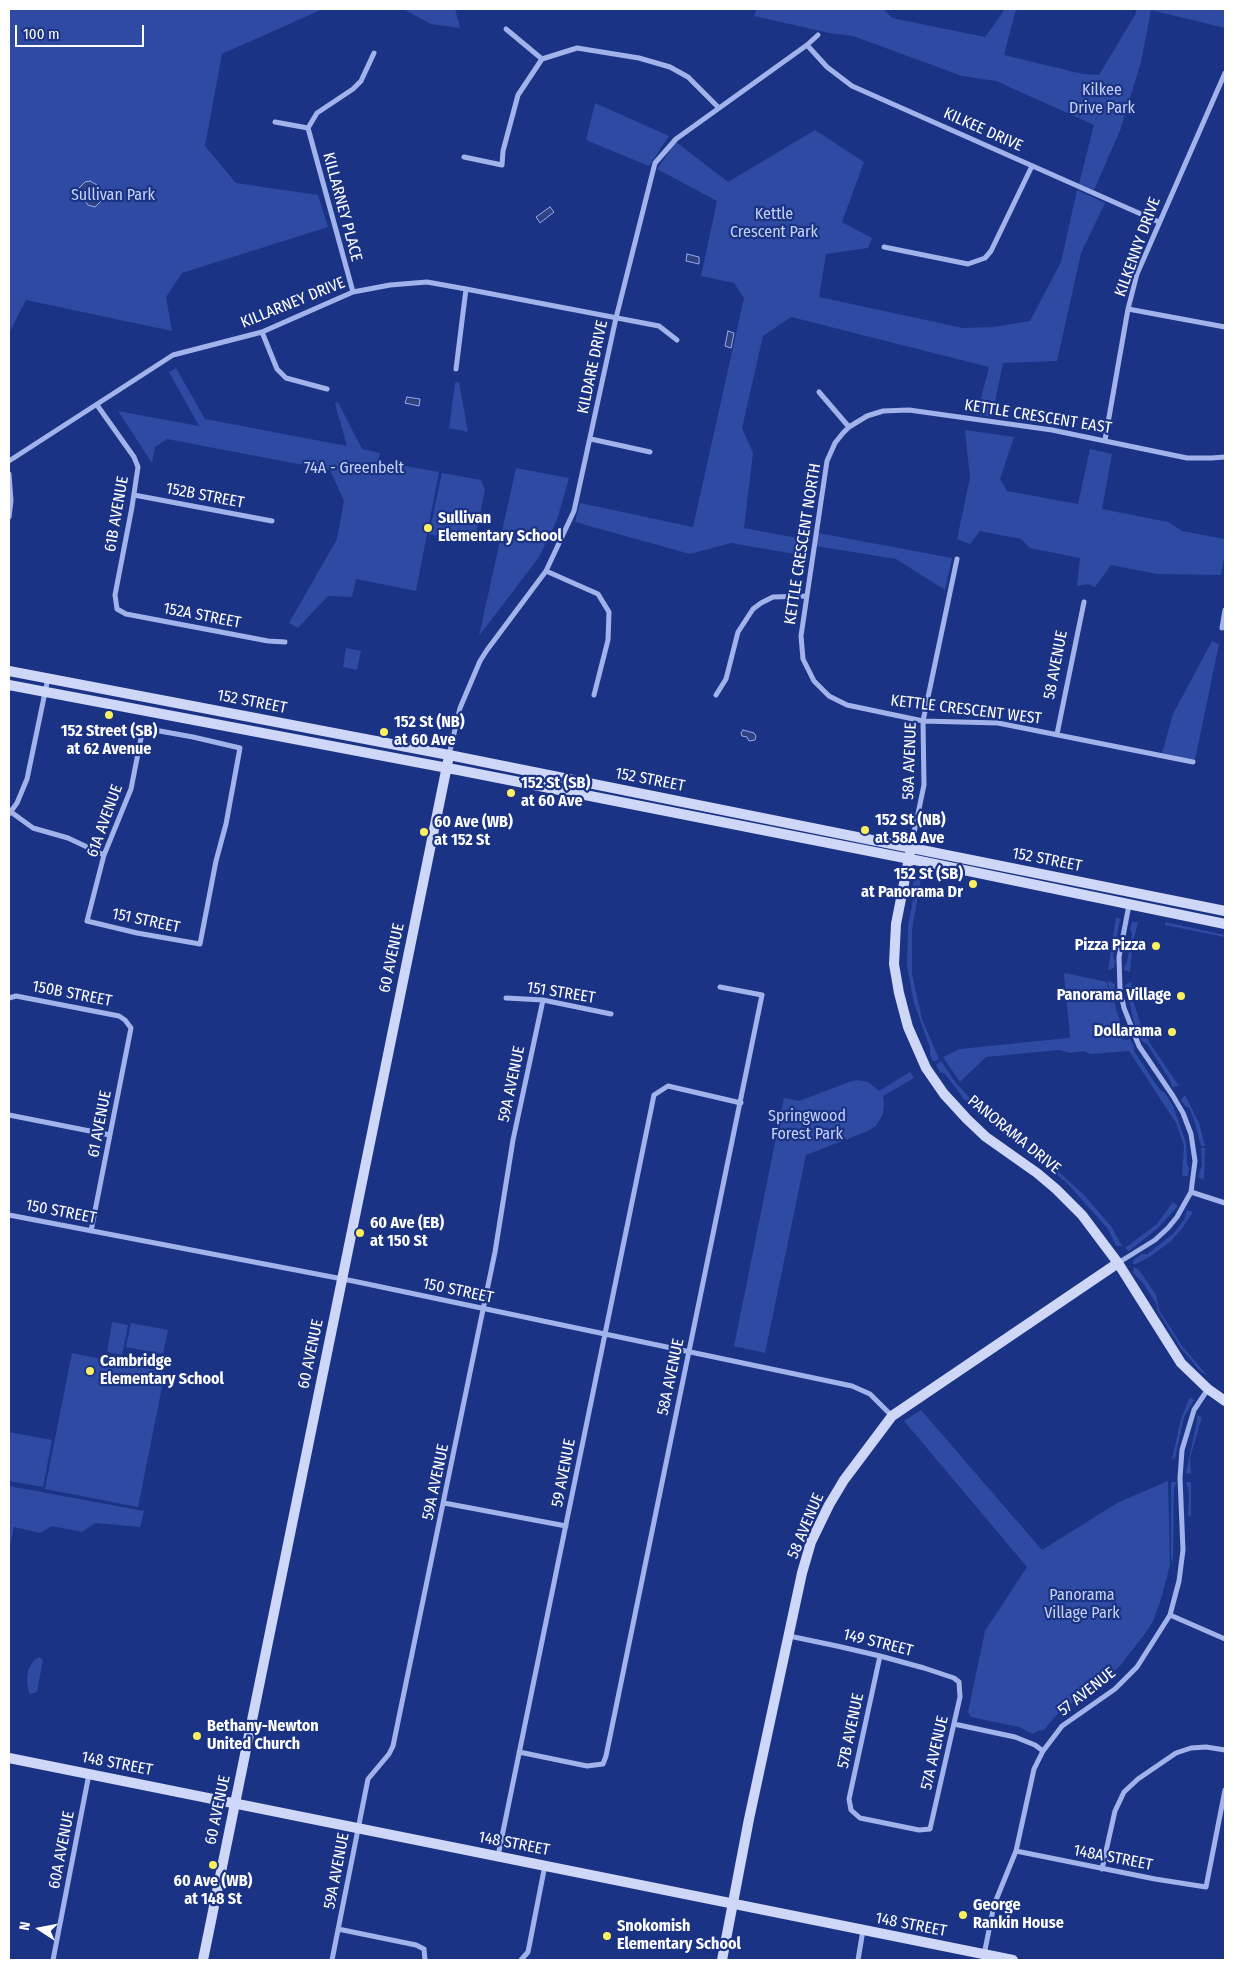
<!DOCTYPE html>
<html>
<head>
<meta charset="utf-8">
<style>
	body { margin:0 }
	#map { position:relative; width:1234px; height:1969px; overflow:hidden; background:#1b3384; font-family:"Fira Sans Condensed",sans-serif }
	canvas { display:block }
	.frame { position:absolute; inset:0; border:10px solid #fff; pointer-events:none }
	.north { position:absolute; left:15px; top:1904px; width:50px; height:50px; -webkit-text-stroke:4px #1b3384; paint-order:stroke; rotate:281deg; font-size:14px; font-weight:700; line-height:20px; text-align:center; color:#fff }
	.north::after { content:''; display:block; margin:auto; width:18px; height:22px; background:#fff; clip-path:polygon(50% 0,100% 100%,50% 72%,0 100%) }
	.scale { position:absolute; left:15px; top:25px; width:129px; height:22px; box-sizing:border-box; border:2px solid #fff; border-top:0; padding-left:6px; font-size:15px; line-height:18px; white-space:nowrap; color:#fff; -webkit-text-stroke:4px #1b3384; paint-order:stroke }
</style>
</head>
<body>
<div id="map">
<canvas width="1234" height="1969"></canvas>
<div class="frame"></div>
<div class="north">N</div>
<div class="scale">100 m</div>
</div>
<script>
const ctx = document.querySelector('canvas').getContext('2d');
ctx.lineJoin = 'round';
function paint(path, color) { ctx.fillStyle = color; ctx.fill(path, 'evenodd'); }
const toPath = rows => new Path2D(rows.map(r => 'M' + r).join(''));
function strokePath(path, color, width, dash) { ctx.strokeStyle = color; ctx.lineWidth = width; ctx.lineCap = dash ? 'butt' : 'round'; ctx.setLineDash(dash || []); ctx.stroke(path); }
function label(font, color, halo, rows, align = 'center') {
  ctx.font = font + ' "Fira Sans Condensed",sans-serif'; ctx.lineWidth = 4.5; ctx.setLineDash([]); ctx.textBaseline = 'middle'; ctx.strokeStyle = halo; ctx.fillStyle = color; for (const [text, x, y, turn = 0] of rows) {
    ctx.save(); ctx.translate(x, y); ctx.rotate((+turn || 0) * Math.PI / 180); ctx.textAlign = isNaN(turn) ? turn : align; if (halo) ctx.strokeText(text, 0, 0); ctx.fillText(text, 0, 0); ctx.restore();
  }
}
const green = toPath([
	[9,9,323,9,222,54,205,146,236,183,318,195,328,227,182,273,166,297,172,331,26,300,9,333],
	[403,9,455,9,460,28,431,24],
	[757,9,884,9,892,18,985,37,1005,9,1016,9,1004,55,1083,74,1099,75,1135,15,1137,9,1225,9,1225,28,1151,10,1141,62,1121,128,1094,190,1079,184,1094,125,996,81,962,76,853,36,829,33,754,16],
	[595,103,669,136,649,166,586,140],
	[815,130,864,162,842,222,872,238,868,248,826,254,819,297,963,328,993,327,1030,321,1061,262,1077,190,1105,203,1081,253,1057,361,1003,363,992,417,977,414,989,367,791,317,763,336,742,428,753,453,744,528,808,540,806,556,731,543,690,554,575,522,580,503,693,527,744,298,734,283,701,276,717,201,657,169,676,142,728,182],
	[176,368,205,419,347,446,335,404,338,402,362,449,380,453,378,461,439,472,416,591,356,579,352,597,328,596,298,628,289,623,337,539,344,501,330,470,167,439,155,447,152,463,118,411,199,426,169,372],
	[459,382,468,432,449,428,455,383],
	[965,430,1014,437,1000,479,1007,491,1078,504,1090,449,1112,454,1102,509,1168,522,1182,531,1225,539,1225,552,1221,575,1157,574,1111,565,1095,587,1087,584,1077,586,1080,558,1030,548,1021,539,980,531,970,544,957,539,970,478],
	[516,468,569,478,557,520,539,557,479,636],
	[442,473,481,480,485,490,474,543,429,534],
	[818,533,952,558,945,590,896,559,816,546],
	[1212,641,1219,644,1195,760,1162,753,1173,714],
	[346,648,361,651,357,670,343,667],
	[916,873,921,879,912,929,912,974,922,1019,939,1059,936,1061,933,1061,930,1055,930,1048,914,1003,907,966,908,927,915,889,913,884],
	[1116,917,1120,919,1113,956,1115,961,1114,968,1108,970],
	[1132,922,1138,922,1132,948,1130,972,1124,970,1124,967,1127,962,1132,934,1130,929],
	[1165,922,1225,935,1225,937,1165,925],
	[1065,973,1107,982,1112,1008,1108,981,1115,984,1113,992,1116,1009,1121,1024,1125,1027,1128,1034,1122,1038,1123,1040,1130,1039,1134,1046,1134,1051,1160,1090,1165,1093,1173,1106,1186,1142,1187,1164,1189,1168,1188,1176,1182,1176,1184,1146,1176,1123,1129,1051,1090,1054,1084,1051,1070,1053,1059,1050,986,1057,960,1082,947,1063,943,1057,960,1049,1068,1038,1070,1037,1064,975],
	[1131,982,1134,1004,1142,1028,1139,1030,1136,1030,1135,1027,1128,995,1125,992,1125,985],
	[1144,1031,1149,1042,1179,1086,1172,1087,1170,1080,1147,1044,1142,1041,1139,1035],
	[941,1061,956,1083,980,1109,1039,1154,1083,1194,1111,1226,1122,1246,1116,1246,1108,1229,1068,1184,1032,1153,994,1127,964,1099,945,1074,940,1072,936,1065],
	[910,1072,914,1078,883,1096,884,1105,883,1114,876,1126,868,1131,806,1155,765,1353,734,1346,784,1098,799,1101,849,1082,858,1080,868,1082,879,1091],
	[1185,1095,1199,1123,1205,1146,1201,1146,1194,1120,1189,1108,1185,1106,1181,1100],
	[1201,1148,1205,1148,1204,1180,1198,1177,1202,1165],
	[1173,1202,1178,1206,1157,1229,1129,1251,1125,1248,1157,1224],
	[1187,1210,1193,1212,1183,1227,1171,1241,1151,1256,1134,1265,1133,1261,1135,1259,1142,1254,1147,1254,1173,1234,1184,1220],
	[1134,1267,1139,1270,1156,1295,1159,1310,1182,1346,1207,1375,1200,1371,1180,1347,1157,1310,1157,1305,1143,1283,1133,1273],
	[112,1322,128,1325,122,1355,107,1352],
	[131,1323,168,1330,163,1354,126,1347],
	[72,1353,165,1372,138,1507,45,1489],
	[1191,1398,1194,1400,1184,1417,1175,1458,1172,1459,1181,1419,1189,1399],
	[921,1410,1042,1550,1117,1503,1168,1481,1170,1565,1161,1599,1153,1621,1147,1631,1120,1666,1097,1686,1059,1712,1044,1730,1038,1731,1033,1734,1019,1727,971,1717,968,1712,985,1631,1027,1567,904,1421],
	[1197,1415,1202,1417,1190,1458,1191,1474,1186,1473,1197,1421],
	[9,1432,52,1440,43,1487,9,1481],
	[1171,1482,1177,1482,1174,1488,1173,1565,1171,1556],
	[1186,1482,1191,1482,1191,1517,1188,1515,1189,1493],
	[9,1486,144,1511,140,1527,95,1523,82,1532,52,1526,40,1533,14,1527,9,1550],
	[39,1657,43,1660,37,1691,35,1693,29,1694,27,1681,28,1670,34,1660]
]);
const water = toPath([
	[90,181,97,185,102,192,101,201,95,207,88,205,77,190,85,182,90,181],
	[550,207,554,212,540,223,536,217,550,207],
	[687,254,699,257,699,264,686,261,687,254],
	[728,331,734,333,731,348,725,346,728,331],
	[407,397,420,399,419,406,405,403,407,397],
	[743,730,754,733,756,736,755,740,749,741,747,737,742,736,741,733,743,730]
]);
const street = toPath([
	[506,29,542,59],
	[807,45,827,67,852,86,1159,222],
	[542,59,577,48,639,58,670,67,688,77,719,108],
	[275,122,308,128],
	[464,157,502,165,503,151,518,95,542,59],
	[884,247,968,264,985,258,991,251,1032,166],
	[353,292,308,128,317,113,353,89,361,81,374,53],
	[1128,309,1225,327],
	[262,332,277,369,286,378,327,389],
	[456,369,466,289],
	[819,392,849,427],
	[97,405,134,457,138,467,132,507,115,595,117,609,126,614,268,641,285,642],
	[591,439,650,452],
	[1105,440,1128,309,1137,274,1225,73],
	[9,461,173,355,262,332,353,292,390,285,427,282,466,289,659,326,677,340],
	[9,474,11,501,9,517],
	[134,495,272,521],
	[546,571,598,594,609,612,608,640,594,695],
	[1222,628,1225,610],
	[716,695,726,679,738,632,753,609,761,603,773,597,807,596],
	[143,728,193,737,240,748,226,824,216,861,200,944,137,933,87,921,104,855,131,789,143,728],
	[1057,734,1084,602],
	[449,755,460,708,480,661,487,650,546,571,574,511,616,318,655,163,676,139,807,45,818,35],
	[1193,762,998,723,923,721,847,705,829,696,814,681,803,659,801,636,827,461,835,443,843,433,849,427,867,416,883,411,909,410,1052,430,1187,458,1211,458,1225,457],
	[11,812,33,828,68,838,104,855],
	[9,814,17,803,27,779,48,678],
	[911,847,924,785,923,721,957,559],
	[9,998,16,996,119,1016,125,1020,131,1028,91,1231],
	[506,998,543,1000,611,1014],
	[9,1115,110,1135],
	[1191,1192,1225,1203],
	[9,1215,353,1281,852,1386,870,1394,892,1416],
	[1118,1263,1155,1240,1168,1228,1177,1217,1191,1192,1195,1161,1191,1134,1183,1113,1173,1096,1139,1046,1124,1008,1120,989,1119,957,1129,905],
	[444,1503,566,1526],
	[1170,1615,1225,1639],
	[789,1636,837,1646,880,1656,924,1668,954,1678,959,1682,960,1697,930,1829,919,1830,860,1818,851,1810,849,1799,880,1656],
	[954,1724,1015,1737,1035,1745,1043,1751],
	[519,1752,587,1766,603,1764,606,1756,762,995,720,987],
	[1016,1851,1155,1879,1206,1887,1225,1790],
	[498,1856,654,1095,668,1086,741,1103],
	[1102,1869,1115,1811,1124,1792,1138,1779,1176,1753,1191,1748,1206,1747,1225,1750],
	[338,1929,416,1945,424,1949,425,1960],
	[53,1960,89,1774],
	[332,1960,368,1779,389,1754,393,1746,480,1324,495,1252,513,1140,543,1000],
	[521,1960,528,1952,545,1865],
	[858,1960,863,1930],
	[983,1960,994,1905,1016,1851,1034,1769,1043,1751,1062,1726,1115,1689,1137,1667,1170,1615,1179,1581,1183,1550,1180,1478,1182,1450,1194,1410,1208,1389]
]);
const secondary = toPath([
	[9,671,449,755,1225,911],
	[9,685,458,770,920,861,1225,924],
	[910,853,896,924,894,964,899,993,908,1027,926,1068,944,1094,966,1118,986,1137,1037,1173,1056,1189,1082,1215,1118,1263,1181,1363,1208,1389,1225,1401],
	[9,1758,1013,1960],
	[203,1960,448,761],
	[722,1960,749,1819,802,1573,811,1542,829,1505,844,1480,892,1416,1118,1263]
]);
const markers = [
	[428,528,5,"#fcf05e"],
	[109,715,5,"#fcf05e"],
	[384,732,5,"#fcf05e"],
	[511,793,5,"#fcf05e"],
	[865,830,5,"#fcf05e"],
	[424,832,5,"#fcf05e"],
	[973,884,5,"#fcf05e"],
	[1156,946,5,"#fcf05e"],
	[1181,996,5,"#fcf05e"],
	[1172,1032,5,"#fcf05e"],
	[360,1233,5,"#fcf05e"],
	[90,1371,5,"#fcf05e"],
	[197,1736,5,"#fcf05e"],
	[213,1865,5,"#fcf05e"],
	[963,1915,5,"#fcf05e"],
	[607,1936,5,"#fcf05e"]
];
const parkNames = [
	["Kilkee",1102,91],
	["Drive Park",1102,109],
	["Sullivan Park",113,196],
	["Kettle",774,215],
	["Crescent Park",774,233],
	["74A - Greenbelt",354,469],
	["Springwood",807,1117],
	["Forest Park",807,1135],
	["Panorama",1082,1596],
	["Village Park",1082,1614]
];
const streetNames = [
	["KILKEE DRIVE",983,130,24],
	["KILLARNEY PLACE",342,207,75],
	["KILKENNY DRIVE",1138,247,-70],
	["KILLARNEY DRIVE",293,303,-22],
	["KILDARE DRIVE",593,367,-78],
	["KETTLE CRESCENT EAST",1038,417,9],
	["152B STREET",205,496,11],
	["61B AVENUE",117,514,-80],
	["KETTLE CRESCENT NORTH",803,544,-81],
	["152A STREET",202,616,11],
	["58 AVENUE",1056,665,-79],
	["152 STREET",252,702,11],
	["KETTLE CRESCENT WEST",966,710,7],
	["58A AVENUE",910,761,-88],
	["152 STREET",650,780,11],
	["61A AVENUE",105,821,-70],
	["152 STREET",1047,860,11],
	["151 STREET",146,921,12],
	["60 AVENUE",392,958,-78],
	["151 STREET",561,993,9],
	["150B STREET",72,994,11],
	["59A AVENUE",512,1084,-78],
	["61 AVENUE",100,1124,-79],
	["PANORAMA DRIVE",1014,1135,39],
	["150 STREET",61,1212,11],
	["150 STREET",458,1291,12],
	["60 AVENUE",311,1354,-78],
	["58A AVENUE",671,1377,-78],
	["59 AVENUE",564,1473,-79],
	["59A AVENUE",436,1482,-78],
	["58 AVENUE",806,1526,-67],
	["149 STREET",878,1643,14],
	["57 AVENUE",1087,1692,-38],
	["57B AVENUE",851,1731,-78],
	["57A AVENUE",935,1753,-77],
	["148 STREET",117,1764,11],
	["60 AVENUE",218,1810,-78],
	["148 STREET",514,1844,11],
	["60A AVENUE",62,1850,-79],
	["148A STREET",1113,1858,11],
	["59A AVENUE",337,1871,-79],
	["148 STREET",911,1925,11]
];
const poiNames = [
	["Sullivan",438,519],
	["Elementary School",438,537],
	["152 St (NB)",394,723],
	["at 60 Ave",394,741],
	["152 Street (SB)",109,732,"center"],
	["at 62 Avenue",109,750,"center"],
	["152 St (SB)",521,784],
	["at 60 Ave",521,802],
	["152 St (NB)",875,821],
	["at 58A Ave",875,839],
	["60 Ave (WB)",434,823],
	["at 152 St",434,841],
	["152 St (SB)",963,875,"right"],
	["at Panorama Dr",963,893,"right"],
	["Pizza Pizza",1146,946,"right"],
	["Panorama Village",1171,996,"right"],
	["Dollarama",1162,1032,"right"],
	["60 Ave (EB)",370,1224],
	["at 150 St",370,1242],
	["Cambridge",100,1362],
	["Elementary School",100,1380],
	["Bethany-Newton",207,1727],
	["United Church",207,1745],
	["60 Ave (WB)",213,1882,"center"],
	["at 148 St",213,1900,"center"],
	["George",973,1906],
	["Rankin House",973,1924],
	["Snokomish",617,1927],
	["Elementary School",617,1945]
];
paint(green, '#2e4aa2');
paint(water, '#314280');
strokePath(water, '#95abed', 1);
strokePath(street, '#a2b3eb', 5);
strokePath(secondary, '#ced7f8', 10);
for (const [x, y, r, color] of markers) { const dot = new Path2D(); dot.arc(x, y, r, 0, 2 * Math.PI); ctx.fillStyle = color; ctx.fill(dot); strokePath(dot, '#1b3384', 2); }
label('16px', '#c6d2f8', '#1b3384', parkNames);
label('16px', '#fff', '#1b3384', streetNames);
label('bold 16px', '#fff', '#1b3384', poiNames, 'left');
</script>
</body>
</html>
